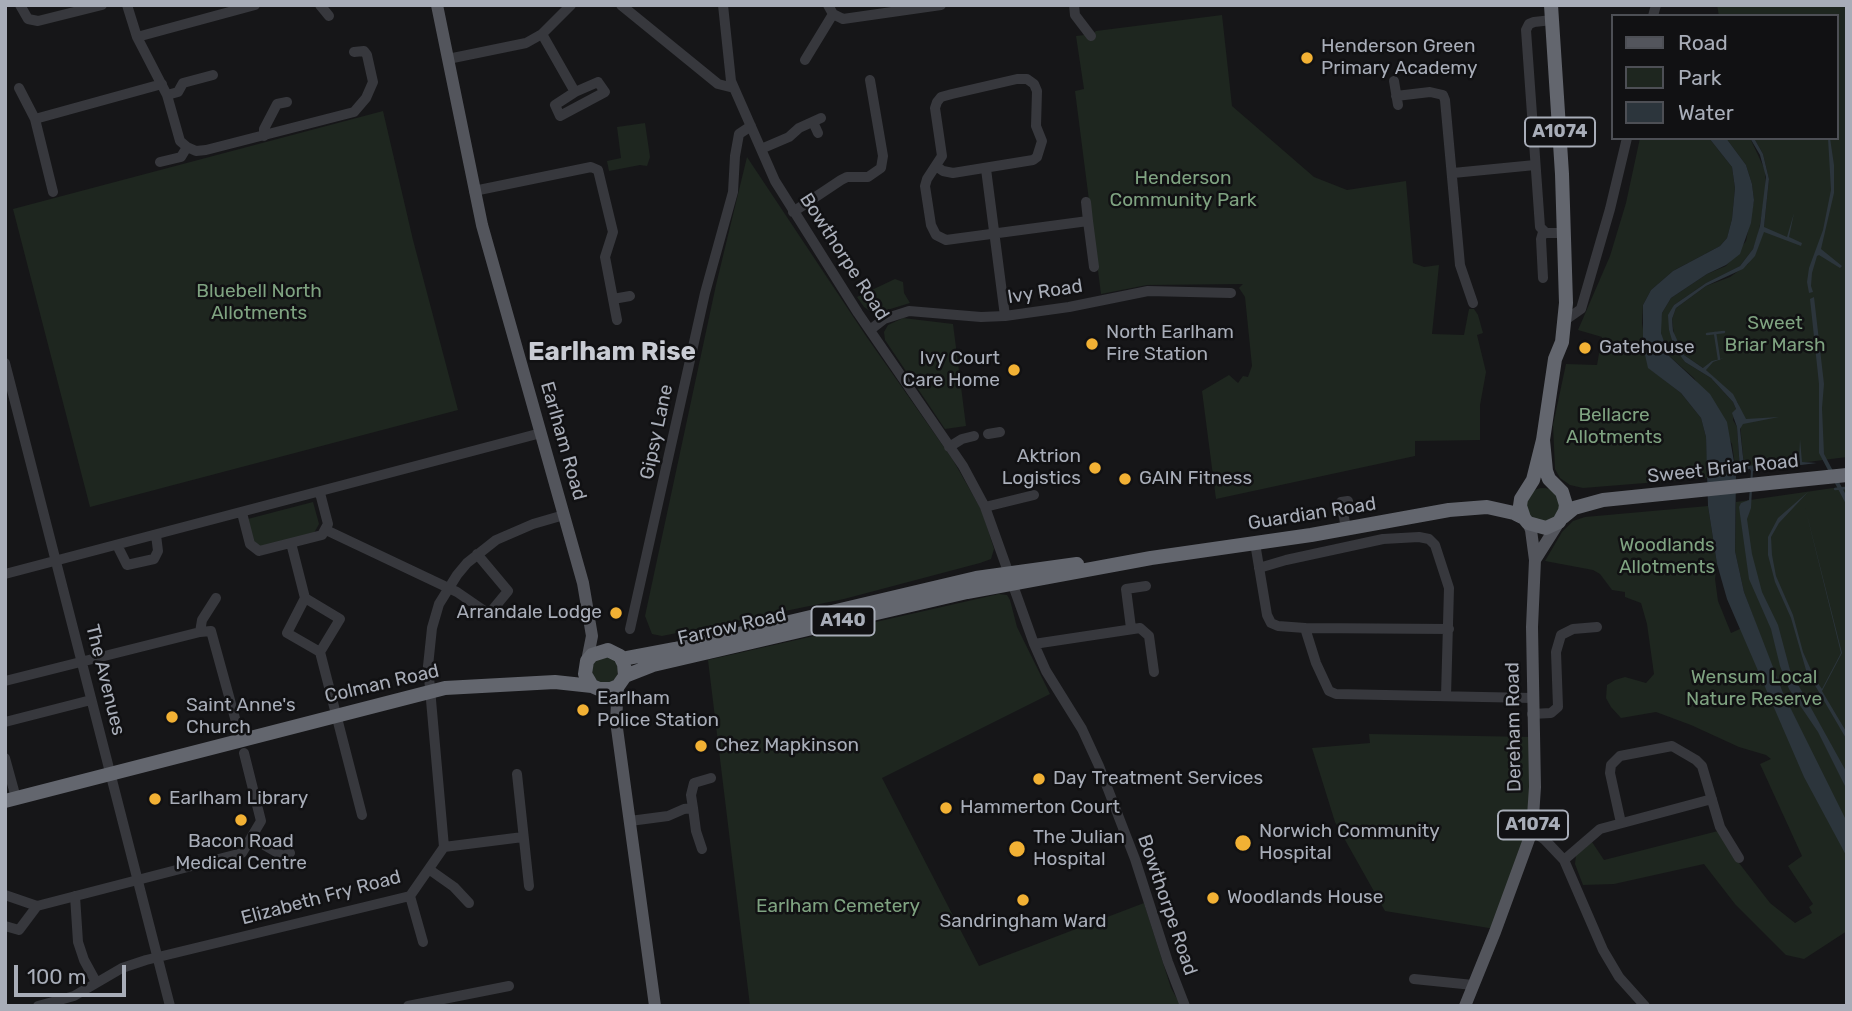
<!DOCTYPE html>
<html>
<head>
<meta charset="utf-8">
<style>
	body { margin:0 }
	#map { position:relative; width:1852px; height:1011px; overflow:hidden; background:#161618; font-family:Rubik,sans-serif }
	canvas { display:block }
	.frame { position:absolute; inset:0; border:7px solid #a8adb8; pointer-events:none }
	.legend { position:absolute; left:1611px; top:14px; width:228px; height:126px; box-sizing:border-box; background:#111113; border:2px solid #4d4f55; margin:0; padding:9px 12px; list-style:none; font-size:21px; color:#a8adb8 }
	.legend li { display:flex; align-items:center; gap:14px; height:35px }
	.legend b { width:35px; border:2px solid #4d4f55 }
	.scale { position:absolute; left:14px; top:965px; width:112px; height:32px; box-sizing:border-box; border:4px solid #a8adb8; border-top:0; padding-left:9px; font-size:21px; line-height:24px; white-space:nowrap; color:#a8adb8; -webkit-text-stroke:5px #111113; paint-order:stroke }
</style>
</head>
<body>
<div id="map">
<canvas width="1852" height="1011"></canvas>
<div class="frame"></div>
<ul class="legend">
<li><b style="height:9px;background:#53555c"></b>Road</li>
<li><b style="height:19px;background:#1e261f"></b>Park</li>
<li><b style="height:19px;background:#2c353c"></b>Water</li>
</ul>
<div class="scale">100 m</div>
</div>
<script>
const ctx = document.querySelector('canvas').getContext('2d');
ctx.lineJoin = 'round';
function paint(path, color) { ctx.fillStyle = color; ctx.fill(path, 'evenodd'); }
const toPath = rows => new Path2D(rows.map(r => 'M' + r).join(''));
function strokePath(path, color, width, dash) { ctx.strokeStyle = color; ctx.lineWidth = width; ctx.lineCap = dash ? 'butt' : 'round'; ctx.setLineDash(dash || []); ctx.stroke(path); }
function label(font, color, halo, rows, align = 'center') {
  ctx.font = font + ' Rubik,sans-serif'; ctx.lineWidth = 5; ctx.setLineDash([]); ctx.textBaseline = 'middle'; ctx.strokeStyle = halo; ctx.fillStyle = color; for (const [text, x, y, turn = 0] of rows) {
    ctx.save(); ctx.translate(x, y); ctx.rotate((+turn || 0) * Math.PI / 180); ctx.textAlign = isNaN(turn) ? turn : align; if (halo) ctx.strokeText(text, 0, 0); ctx.fillText(text, 0, 0); ctx.restore();
  }
}
const green = toPath([
	[1717,5,1847,5,1847,457,1776,466,1744,466,1738,403,1706,370,1684,355,1674,335,1672,319,1676,308,1706,286,1730,277,1748,264,1764,227,1769,179,1763,154,1754,138,1836,138,1836,16,1719,16],
	[1222,15,1232,106,1314,177,1347,190,1406,181,1413,263,1424,267,1439,265,1432,334,1464,335,1469,309,1474,309,1478,315,1483,333,1477,335,1486,372,1480,405,1480,440,1415,441,1415,456,1216,499,1202,391,1229,375,1238,383,1243,376,1248,377,1252,366,1245,297,1239,288,1243,284,1147,285,1101,294,1075,91,1084,89,1076,36,1093,34,1096,31],
	[383,111,413,240,458,410,90,507,13,209],
	[645,123,650,157,647,166,640,165,609,171,607,161,621,158,617,127],
	[1640,138,1709,138,1732,167,1735,188,1732,219,1727,238,1720,246,1673,271,1651,290,1643,305,1642,323,1649,368,1681,393,1701,418,1706,437,1708,478,1583,488,1570,485,1560,478,1555,469,1553,425,1566,364,1597,365,1602,337,1578,330,1610,256,1626,203],
	[1726,138,1750,138,1765,170,1766,189,1758,236,1753,249,1740,266,1706,283,1674,305,1669,330,1685,362,1711,378,1733,402,1736,409,1733,420,1737,427,1740,470,1736,473,1732,444,1694,378,1669,356,1662,339,1660,326,1662,313,1671,298,1707,274,1726,266,1746,241,1754,200,1752,184,1746,165],
	[747,157,866,336,953,460,982,511,994,549,991,559,980,563,844,599,662,636,652,634,645,616,716,285],
	[895,279,903,282,904,293,910,303,874,314,864,307,857,297],
	[903,318,953,324,966,426,945,429,885,340,884,332,888,325],
	[1847,486,1847,931,1804,959,1786,955,1735,904,1704,864,1614,884,1583,885,1575,864,1576,855,1592,842,1604,860,1718,831,1739,863,1770,903,1795,923,1812,913,1809,907,1813,904,1788,866,1802,856,1760,764,1771,759,1766,755,1739,747,1691,725,1656,712,1621,718,1611,707,1606,698,1607,685,1615,680,1625,677,1646,683,1654,674,1647,624,1641,603,1625,597,1625,592,1612,590,1600,574,1593,570,1545,561,1562,532,1573,521,1585,517,1708,506,1717,564,1715,579,1718,601,1731,633,1755,622,1744,592,1735,551,1736,502],
	'1526 505a17 17 0 1 1 34 0a17 17 0 1 1-34 0Z',
	[313,502,319,524,314,533,254,549,240,521],
	[999,594,1007,595,1010,600,1017,627,1050,694,882,778,979,966,1144,903,1171,988,1181,1006,750,1006,708,660],
	'592 670a13 13 0 1 1 26 0a13 13 0 1 1-26 0Z',
	[1369,734,1531,737,1529,804,1523,849,1495,929,1385,911,1335,822,1312,748,1370,743]
]);
const water = toPath([
	[1709,138,1726,138,1746,165,1752,184,1754,200,1751,223,1740,254,1726,265,1707,274,1671,298,1662,313,1661,333,1669,356,1710,394,1727,422,1736,473,1735,551,1744,592,1783,693,1847,822,1847,857,1804,777,1727,599,1717,564,1708,506,1706,437,1701,418,1681,393,1648,368,1643,346,1643,305,1651,290,1673,271,1720,246,1727,238,1732,219,1735,188,1732,167],
	[1750,138,1754,138,1763,154,1769,179,1764,227,1787,237,1794,213,1789,237,1802,243,1801,246,1764,232,1755,256,1743,269,1706,286,1676,308,1672,319,1673,331,1684,355,1703,368,1712,361,1724,358,1713,362,1706,370,1733,394,1746,419,1779,417,1743,424,1740,429,1744,466,1799,463,1800,439,1802,462,1817,463,1753,471,1751,508,1747,519,1752,554,1762,592,1778,625,1790,670,1847,773,1847,790,1818,732,1789,689,1780,666,1771,629,1749,579,1739,507,1741,503,1749,500,1751,471,1750,469,1740,470,1737,427,1732,413,1736,409,1733,402,1711,378,1685,362,1674,347,1669,330,1668,315,1674,305,1706,283,1740,266,1753,249,1760,226,1766,177,1760,155],
	[1828,138,1830,138,1834,165,1834,193,1821,249,1842,266,1840,268,1819,255,1817,256,1812,273,1811,286,1813,292,1809,293,1807,282,1809,268,1823,230,1831,190],
	[1814,297,1824,384,1822,408,1824,454,1847,497,1847,506,1819,453,1819,384,1810,299],
	[1808,492,1779,523,1771,537,1772,555,1776,576,1793,615,1803,652,1815,679,1822,689,1841,653,1805,507,1842,653,1822,691,1847,733,1847,740,1806,670,1791,618,1775,582,1768,555,1768,537,1778,518]
]);
const stream = toPath([
	[1715,333,1719,359],
	[1707,334,1724,332],
	[1835,489,1847,488]
]);
const minor = toPath([
	[20,5,28,19,38,21,102,5],
	[127,5,137,37,167,95,180,141,187,147,196,151,206,150,354,112,366,98,373,82,367,55,364,51,354,52],
	[320,5,329,16],
	[621,5,718,84,734,88],
	[723,5,731,81,775,181,858,313,963,466,985,507,1034,644,1046,671,1082,729,1099,766,1135,859,1168,962,1185,1006],
	[828,5,833,14,843,19,941,5],
	[1074,5,1075,15,1091,36],
	[1653,16,1656,5],
	[1552,20,1534,22,1529,24,1526,30,1540,227,1546,233,1565,233],
	[542,34,575,92],
	[137,37,255,5],
	[448,59,526,43,542,34,571,5],
	[805,60,833,14],
	[1394,81,1398,105],
	[598,82,605,92,560,116,555,105,575,92,598,82],
	[19,88,35,119],
	[167,95,178,92,183,83,213,75],
	[1396,96,1430,92,1443,95,1445,100,1460,265,1473,303],
	[813,122,818,133],
	[264,136,264,129,277,104,287,102],
	[761,149,789,137,799,128,821,118],
	[160,162,181,157,187,147],
	[936,166,943,171,953,173,1033,160,1037,157,1042,141,1036,126,1037,91,1034,84,1027,79,1017,79,952,94,941,97,937,102,935,108,942,156,927,179,925,186,931,225,936,235,946,240,1088,221,1094,267],
	[986,169,1005,316],
	[1453,173,1535,165],
	[474,191,591,167,598,170,613,232,605,257,617,320],
	[53,192,35,119,162,84],
	[1086,202,1088,221],
	[793,212,841,180,847,177,868,177,881,168,883,156,870,80],
	[1543,232,1541,239,1543,278],
	[613,299,630,296],
	[1564,321,1581,309,1610,209,1627,138],
	[870,330,884,319,909,311,981,317,1005,316,1069,307,1148,291,1231,293],
	[5,363,170,1006],
	[988,434,1000,432],
	[949,447,962,439,974,436],
	[985,507,1034,495],
	[242,513,250,544,259,551,322,535,328,524,320,493],
	[1346,528,1341,502,1348,501],
	[326,530,457,592,489,614,508,591,477,554],
	[291,543,305,598,287,633,320,652,340,619,305,598],
	[1255,543,1267,615,1271,623,1278,626,1305,628,1316,663,1329,691,1336,694,1532,698],
	[117,545,127,565,154,559,158,551,156,535],
	[1259,568,1286,560,1383,539,1419,537,1429,539,1435,545,1449,588,1446,696],
	[5,574,541,433],
	[1131,628,1126,589,1146,586],
	[1305,628,1449,629],
	[630,629,705,293,733,192,735,156,739,134,751,126],
	[200,632,202,620,216,598],
	[1034,644,1140,628,1149,636,1154,672],
	[320,652,362,815],
	[5,681,200,632,211,631,241,740],
	[1532,714,1551,713,1558,707,1556,652,1561,635,1573,629,1597,627],
	[5,722,91,700],
	[5,758,16,798],
	[517,774,529,886],
	[693,808,691,795,694,783,711,778],
	[630,821,668,816,684,809,693,808,696,831,702,849],
	[1621,823,1610,773,1611,765,1620,756,1672,746,1696,760,1702,766,1720,827,1739,858],
	[1532,831,1545,840,1564,860,1603,950,1619,977,1645,1006],
	[252,838,283,856,290,853],
	[444,847,523,837],
	[1564,860,1600,829,1712,799],
	[430,870,454,887,469,903],
	[5,895,37,906,242,853,261,821,244,753],
	[75,896,78,942,84,960,96,982],
	[410,896,423,942],
	[5,926,19,930,37,906],
	[1414,979,1473,985],
	[38,1006,74,996,122,968,146,960,410,896,444,847,428,666,432,628,439,604,457,575,467,563,496,540,533,524,564,515],
	[408,1006,509,986]
]);
const major = toPath([
	[437,5,482,225,583,583,592,636,587,661],
	[1535,560,1559,522],
	[618,686,616,721,655,1006],
	[1465,1006,1495,932,1532,831,1535,787,1532,627,1535,560,1531,530,1528,523]
]);
const highway = toPath([
	[1543,440,1546,471,1549,479,1562,492,1566,505,1565,511,1559,522,1546,528,1528,523,1524,518,1520,506,1521,499,1533,480,1543,440,1555,359,1562,342,1566,303,1562,174,1551,5],
	[1563,517,1574,508,1603,500,1847,475],
	[622,659,675,649,976,578,1077,564],
	[625,676,653,665,967,592,1151,558,1311,535,1449,510,1487,507,1514,513,1524,518],
	[5,801,445,688,555,682,592,686,599,689,611,689,618,686,625,676,624,664,620,656,608,650,592,655,587,661,585,674,592,686]
]);
const markers = [
	[1307,58,7,"#f2b134"],
	[1092,344,7,"#f2b134"],
	[1585,348,7,"#f2b134"],
	[1014,370,7,"#f2b134"],
	[1095,468,7,"#f2b134"],
	[1125,479,7,"#f2b134"],
	[616,613,7,"#f2b134"],
	[583,710,7,"#f2b134"],
	[172,717,7,"#f2b134"],
	[701,746,7,"#f2b134"],
	[1039,779,7,"#f2b134"],
	[155,799,7,"#f2b134"],
	[946,808,7,"#f2b134"],
	[241,820,7,"#f2b134"],
	[1243,843,9,"#f2b134"],
	[1017,849,9,"#f2b134"],
	[1213,898,7,"#f2b134"],
	[1023,900,7,"#f2b134"]
];
const shields = [
	[1560,132,70],
	[843,621,63],
	[1533,825,70]
];
const shieldNames = [
	["A1074",1560,132],
	["A140",843,621],
	["A1074",1533,825]
];
const poiNames = [
	["Henderson Green",1321,47],
	["Primary Academy",1321,69],
	["North Earlham",1106,333],
	["Fire Station",1106,355],
	["Gatehouse",1599,348],
	["Ivy Court",1000,359,"right"],
	["Care Home",1000,381,"right"],
	["Aktrion",1081,457,"right"],
	["Logistics",1081,479,"right"],
	["GAIN Fitness",1139,479],
	["Arrandale Lodge",602,613,"right"],
	["Earlham",597,699],
	["Police Station",597,721],
	["Saint Anne's",186,706],
	["Church",186,728],
	["Chez Mapkinson",715,746],
	["Day Treatment Services",1053,779],
	["Earlham Library",169,799],
	["Hammerton Court",960,808],
	["Norwich Community",1259,832],
	["Hospital",1259,854],
	["The Julian",1033,838],
	["Hospital",1033,860],
	["Bacon Road",241,842,"center"],
	["Medical Centre",241,864,"center"],
	["Woodlands House",1227,898],
	["Sandringham Ward",1023,922,"center"]
];
const parkNames = [
	["Henderson",1183,179],
	["Community Park",1183,201],
	["Bluebell North",259,292],
	["Allotments",259,314],
	["Sweet",1775,324],
	["Briar Marsh",1775,346],
	["Bellacre",1614,416],
	["Allotments",1614,438],
	["Woodlands",1667,546],
	["Allotments",1667,568],
	["Wensum Local",1754,678],
	["Nature Reserve",1754,700],
	["Earlham Cemetery",838,907]
];
const streetNames = [
	["Bowthorpe Road",844,257,57],
	["Ivy Road",1045,292,-9],
	["Gipsy Lane",657,432,-78],
	["Earlham Road",563,441,74],
	["Sweet Briar Road",1723,469,-6],
	["Guardian Road",1312,514,-9],
	["Farrow Road",732,627,-13],
	["The Avenues",105,680,76],
	["Colman Road",382,684,-13],
	["Dereham Road",1514,727,-91],
	["Elizabeth Fry Road",321,898,-15],
	["Bowthorpe Road",1167,905,71]
];
const districtNames = [
	["Earlham Rise",612,352]
];
paint(green, '#1e261f');
paint(water, '#2c353c');
strokePath(stream, '#2c353c', 2.5);
strokePath(minor, '#37383d', 10);
strokePath(major, '#53555c', 12);
strokePath(highway, '#63666e', 14);
for (const [x, y, r, color] of markers) { const dot = new Path2D(); dot.arc(x, y, r, 0, 2 * Math.PI); ctx.fillStyle = color; ctx.fill(dot); strokePath(dot, '#111113', 2.5); }
for (const [x, y, w] of shields) { const box = new Path2D(); box.roundRect(x - w / 2, y - 14.5, w, 29, 5); ctx.fillStyle = '#111113'; ctx.fill(box); strokePath(box, '#a8adb8', 2); }
label('bold 18px', '#a8adb8', null, shieldNames);
label('19px', '#a8adb8', '#111113', poiNames, 'left');
label('19px', '#7fa381', '#111113', parkNames);
label('19px', '#a8adb8', '#111113', streetNames);
label('bold 26px', '#c9ccd4', '#111113', districtNames);
</script>
</body>
</html>
